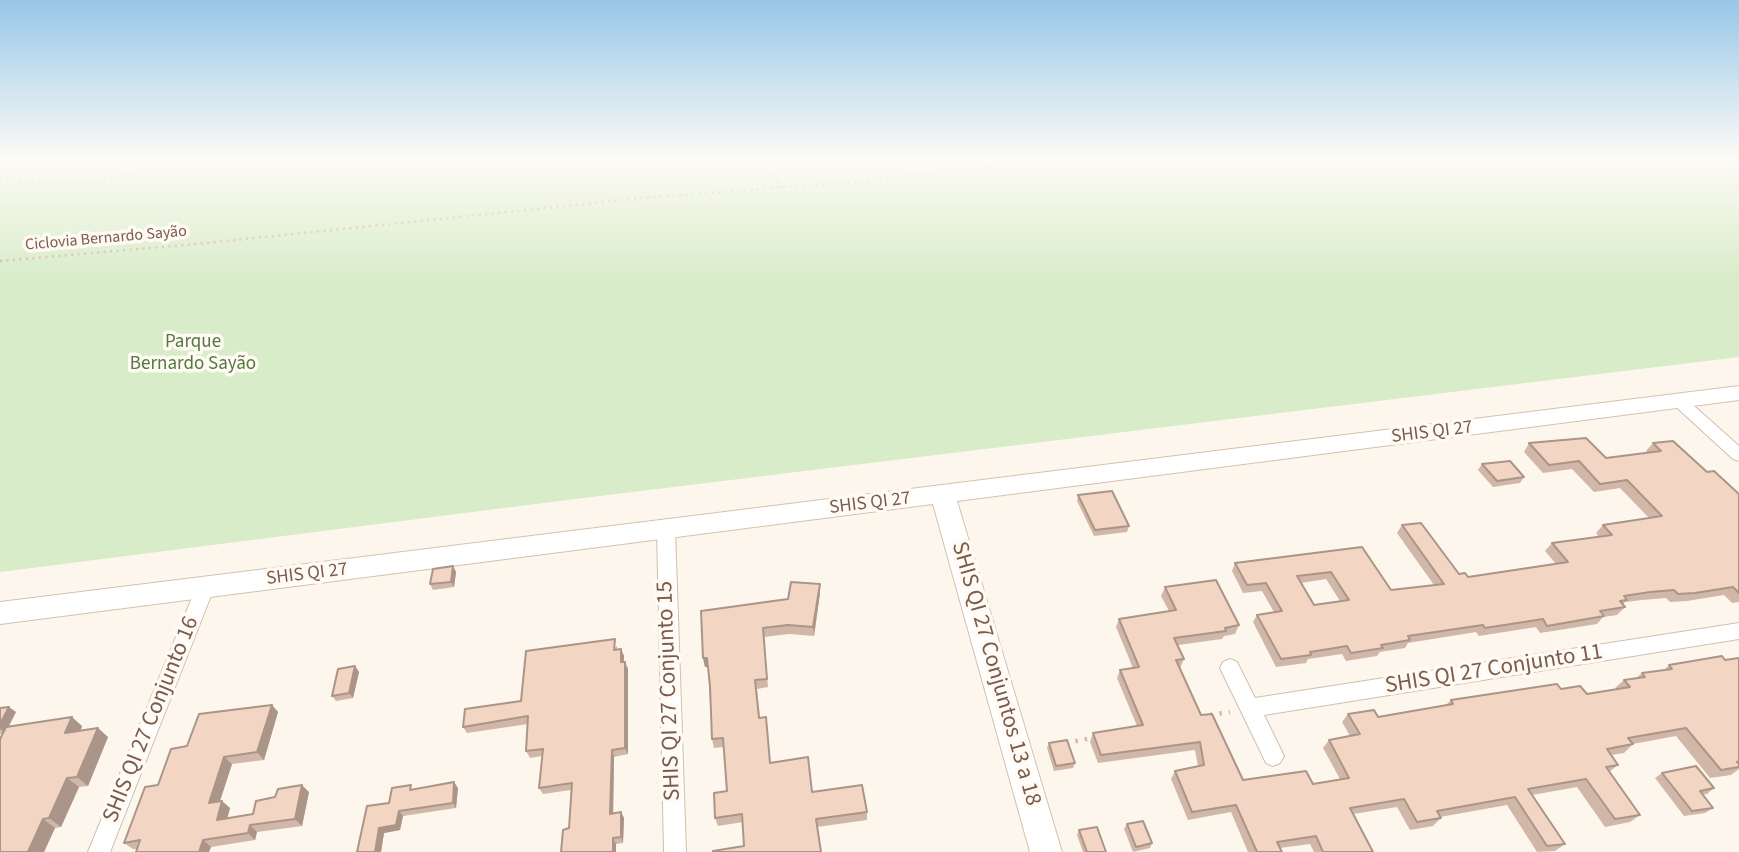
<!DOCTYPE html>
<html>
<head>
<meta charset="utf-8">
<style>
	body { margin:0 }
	canvas { display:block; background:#fdf6ec }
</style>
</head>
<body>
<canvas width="1739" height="852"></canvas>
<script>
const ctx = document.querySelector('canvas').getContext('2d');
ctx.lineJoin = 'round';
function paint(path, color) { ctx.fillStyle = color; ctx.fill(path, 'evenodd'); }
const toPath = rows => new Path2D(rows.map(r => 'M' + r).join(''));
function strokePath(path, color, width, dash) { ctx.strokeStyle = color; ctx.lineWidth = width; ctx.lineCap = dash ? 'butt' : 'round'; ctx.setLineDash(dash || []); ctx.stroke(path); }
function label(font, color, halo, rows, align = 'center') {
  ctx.font = font + ' "Source Sans 3",sans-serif'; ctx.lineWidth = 7; ctx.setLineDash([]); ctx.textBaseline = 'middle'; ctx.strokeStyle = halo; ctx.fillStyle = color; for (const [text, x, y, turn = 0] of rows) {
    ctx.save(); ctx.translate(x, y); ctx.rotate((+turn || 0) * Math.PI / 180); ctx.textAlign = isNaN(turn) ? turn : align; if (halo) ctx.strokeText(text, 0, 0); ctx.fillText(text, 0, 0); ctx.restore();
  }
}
const green = toPath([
	[0,161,1739,161,1739,357,567,500,0,572]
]);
const pathFar1 = toPath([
	[0,178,45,185,97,183,182,161],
	[782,187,773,174,778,168,797,161],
	[0,261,196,244,653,197,855,182,1050,161]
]);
const path = toPath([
	[1210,715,1230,712],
	[1066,743,1092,738]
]);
const street = toPath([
	[1679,396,1684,397,1739,446,1739,461,1733,459,1674,405,1671,401,1674,397,1679,396],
	[666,522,672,524,675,529,686,852,664,852,657,529,660,524,666,522],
	[205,580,212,583,214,588,110,852,88,852,196,588,198,583,205,580],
	[1739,623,1739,639,1264,715,1284,756,1280,763,1273,766,1266,763,1220,668,1223,662,1230,659,1237,662,1255,698,1739,623]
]);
const secondary = toPath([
	[1739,386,1739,400,957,501,1062,852,1030,852,933,504,0,624,0,602,1739,386]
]);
const wall = toPath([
	[1529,443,1606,458,1648,453,1646,451,1653,443,1707,472,1739,494,1739,602,1732,603,1724,595,1687,601,1670,602,1666,598,1642,600,1625,602,1623,605,1625,607,1617,615,1603,617,1597,624,1540,633,1536,627,1479,636,1476,632,1408,643,1405,648,1380,652,1377,656,1346,661,1342,654,1308,659,1306,663,1276,667,1253,622,1257,615,1274,612,1262,591,1243,593,1232,571,1235,563,1362,547,1391,590,1434,585,1397,533,1402,525,1459,574,1468,577,1556,564,1545,551,1552,543,1599,537,1596,533,1603,525,1649,518,1620,488,1594,492,1572,469,1543,473,1524,452],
	[1326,579,1340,601,1314,605,1301,583],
	[1482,464,1524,477,1520,483,1493,487,1478,470],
	[1078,495,1129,526,1127,532,1094,536,1077,501],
	[453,566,456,572,454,587,433,590,430,584],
	[1165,587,1239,625,1235,634,1224,636,1222,639,1178,645,1184,659,1180,668,1201,715,1243,780,1313,784,1340,779,1323,748,1329,740,1350,736,1342,722,1348,714,1378,717,1446,705,1451,700,1561,689,1587,694,1616,689,1615,688,1624,680,1636,678,1642,673,1664,670,1669,665,1739,658,1739,769,1731,775,1710,778,1676,736,1633,744,1624,753,1611,755,1618,765,1609,772,1640,815,1630,822,1605,827,1577,787,1532,795,1565,844,1555,851,1537,852,1507,805,1440,817,1441,818,1433,826,1410,830,1397,807,1353,814,1373,852,1314,852,1310,844,1280,848,1282,852,1248,852,1231,812,1188,820,1171,779,1175,771,1198,766,1195,750,1098,763,1090,742,1093,733,1137,726,1117,678,1120,670,1133,668,1116,627,1119,619,1169,611,1161,596],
	[820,593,814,636,789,634,764,637,768,687,757,689,760,718,771,763,812,792,867,812,867,820,817,827,744,846,743,822,718,826,715,818,727,791,724,747,714,748,712,739,708,667,705,667,703,658,788,599],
	[617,646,617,650,621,649,624,656,624,662,625,662,628,669,628,754,614,757,613,813,621,812,624,818,623,843,616,844,616,852,561,852,569,828,571,790,543,794,539,788,542,756,530,758,526,751,528,724,467,733,463,727,521,701],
	[355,666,359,672,353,698,336,701,332,696],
	[272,705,278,712,264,760,232,764,220,801,230,808,227,818,253,814,309,792,302,826,257,832,255,840,211,847,209,852,136,852,137,849,133,849,124,843,158,785,187,746],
	[0,708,16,712,9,726,82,726,81,731,108,737,88,786,79,787,61,827,55,828,44,852,0,852,3,734,0,734],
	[1049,743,1075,763,1073,768,1054,771,1047,748],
	[1662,773,1714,788,1707,794,1702,795,1713,808,1705,813,1684,816,1655,778],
	[458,788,456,808,403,816,400,830,384,833,381,852,357,852,389,803,414,789],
	[1127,824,1152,843,1150,848,1133,852,1124,829],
	[1079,830,1106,852,1083,852,1077,835]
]);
const shadedWall = toPath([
	[453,566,456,572,454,587,451,582],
	[820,584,820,593,814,636,813,627],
	[621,649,624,656,623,669,621,662],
	[703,658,707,658,709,667,705,667],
	[625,662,628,669,628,754,625,748],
	[355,666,359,672,353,698,349,693],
	[272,705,278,712,264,760,257,752],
	[9,707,16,712,5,733,0,729,0,724],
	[72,717,82,726,76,742,65,733],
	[98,728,108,737,88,786,77,777],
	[612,750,614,757,613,820,610,814],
	[224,757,232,764,217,810,209,803],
	[67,778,79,787,61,827,49,818],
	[454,782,458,788,456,808,453,803],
	[302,785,309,792,302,826,295,819],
	[222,801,230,808,225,827,217,820],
	[399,811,403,816,400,830,384,833,381,852,375,852,379,828],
	[621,812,624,818,623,843,621,837],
	[43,819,55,828,44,852,28,852],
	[250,825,257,832,255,840,248,833],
	[613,838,616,844,616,852,613,852],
	[203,840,211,847,209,852,199,852]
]);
const building = toPath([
	[1586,438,1606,458,1661,451,1653,443,1673,441,1707,472,1714,471,1739,494,1739,593,1733,587,1695,593,1678,594,1674,590,1650,592,1624,596,1627,600,1620,601,1625,607,1600,611,1604,616,1547,626,1543,619,1485,628,1483,625,1408,636,1410,640,1381,645,1383,648,1351,653,1347,646,1310,652,1311,655,1281,659,1257,615,1282,611,1266,583,1247,585,1235,563,1362,547,1391,590,1444,584,1402,525,1421,523,1459,574,1465,573,1468,577,1568,562,1552,543,1612,535,1603,525,1662,516,1627,480,1600,484,1579,461,1549,465,1529,443,1586,438],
	[1331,572,1349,600,1314,605,1297,576,1331,572],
	[1510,461,1524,477,1497,481,1482,464,1510,461],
	[1112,491,1129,526,1095,530,1078,495,1112,491],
	[453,566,451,582,430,584,433,569,453,566],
	[1216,580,1239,625,1225,628,1226,631,1174,638,1184,659,1176,660,1201,715,1212,714,1243,780,1306,771,1313,784,1349,778,1329,740,1360,734,1348,714,1374,710,1378,717,1453,704,1451,700,1557,684,1561,689,1580,686,1587,694,1630,687,1624,680,1645,677,1642,673,1672,669,1669,665,1722,656,1725,660,1739,658,1739,761,1737,762,1739,764,1739,767,1721,770,1686,728,1628,738,1633,744,1607,749,1618,765,1606,767,1640,815,1615,819,1586,779,1528,789,1565,844,1547,846,1515,797,1437,811,1441,818,1417,822,1404,799,1350,808,1373,852,1323,852,1316,836,1277,842,1282,852,1257,852,1236,805,1192,812,1175,771,1204,765,1200,742,1101,755,1093,733,1143,725,1120,670,1139,667,1119,619,1176,610,1165,587,1216,580],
	[791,582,820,584,813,627,788,625,763,628,767,679,755,680,759,718,766,717,770,763,808,757,812,792,862,785,867,812,816,819,821,852,713,852,713,851,744,846,742,814,715,818,714,793,727,791,723,738,712,739,710,686,707,658,703,658,701,611,788,599,791,582],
	[615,639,614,650,621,649,621,662,625,662,625,748,612,750,610,814,621,812,621,837,613,838,613,852,561,852,563,830,569,828,572,783,539,788,543,749,526,751,528,716,463,727,465,709,521,701,526,651,615,639],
	[355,666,349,693,332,696,338,669,355,666],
	[272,705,257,752,224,757,209,803,222,801,217,820,253,814,256,801,275,797,278,789,302,785,295,819,250,825,248,833,203,840,199,852,136,852,140,840,124,843,145,787,158,785,171,749,187,746,199,714,272,705],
	[9,707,0,724,0,708,9,707],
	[72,717,65,733,98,728,77,777,67,778,49,818,43,819,28,852,0,852,0,739,6,727,72,717],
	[1067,740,1075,763,1056,766,1049,743,1067,740],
	[1696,766,1714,788,1700,791,1713,808,1692,811,1662,773,1696,766],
	[454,782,453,803,399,811,396,825,379,828,375,852,357,852,367,806,389,803,392,788,411,785,410,790,454,782],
	[1143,821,1152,843,1136,847,1127,824,1143,821],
	[1097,827,1106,852,1087,852,1079,830,1097,827]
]);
const farStreetnames = [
	["Ciclovia Bernardo Sayão",106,239,-5]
];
const parkNames = [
	["Parque",193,343],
	["Bernardo Sayão",193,365]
];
const streetNames = [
	["SHIS QI 27",1432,433,-7],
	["SHIS QI 27",870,504,-7],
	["SHIS QI 27",307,575,-7]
];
const nearStreetnames = [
	["SHIS QI 27 Conjunto 11",1494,670,-9],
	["SHIS QI 27 Conjuntos 13 a 18",995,674,74],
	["SHIS QI 27 Conjunto 15",670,691,-92],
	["SHIS QI 27 Conjunto 16",152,720,-68]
];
paint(green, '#d8ecc9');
strokePath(street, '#d1beb0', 2);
strokePath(secondary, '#d6c0b0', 2);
strokePath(pathFar1, '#d9b8a5', 2.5, [2, 4.5]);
strokePath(path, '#d9b8a5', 4.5, [2.5, 7]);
paint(street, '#fff');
paint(secondary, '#fff');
paint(wall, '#d1b7a8');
paint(shadedWall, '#aa9588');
paint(building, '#f3d5c3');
strokePath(building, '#aa9588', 2);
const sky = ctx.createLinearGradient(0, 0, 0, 280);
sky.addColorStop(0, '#97c7e8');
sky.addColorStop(0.57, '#fefbf6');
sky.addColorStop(1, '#fefbf600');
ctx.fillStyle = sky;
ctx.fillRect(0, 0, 1739, 280);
label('16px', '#7a5c4d', '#fffaf3', farStreetnames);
label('19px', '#537a41', '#fffaf3', parkNames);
label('19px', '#7a5c4d', '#fffaf3', streetNames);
label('23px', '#7a5c4d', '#fffaf3', nearStreetnames);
</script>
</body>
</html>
